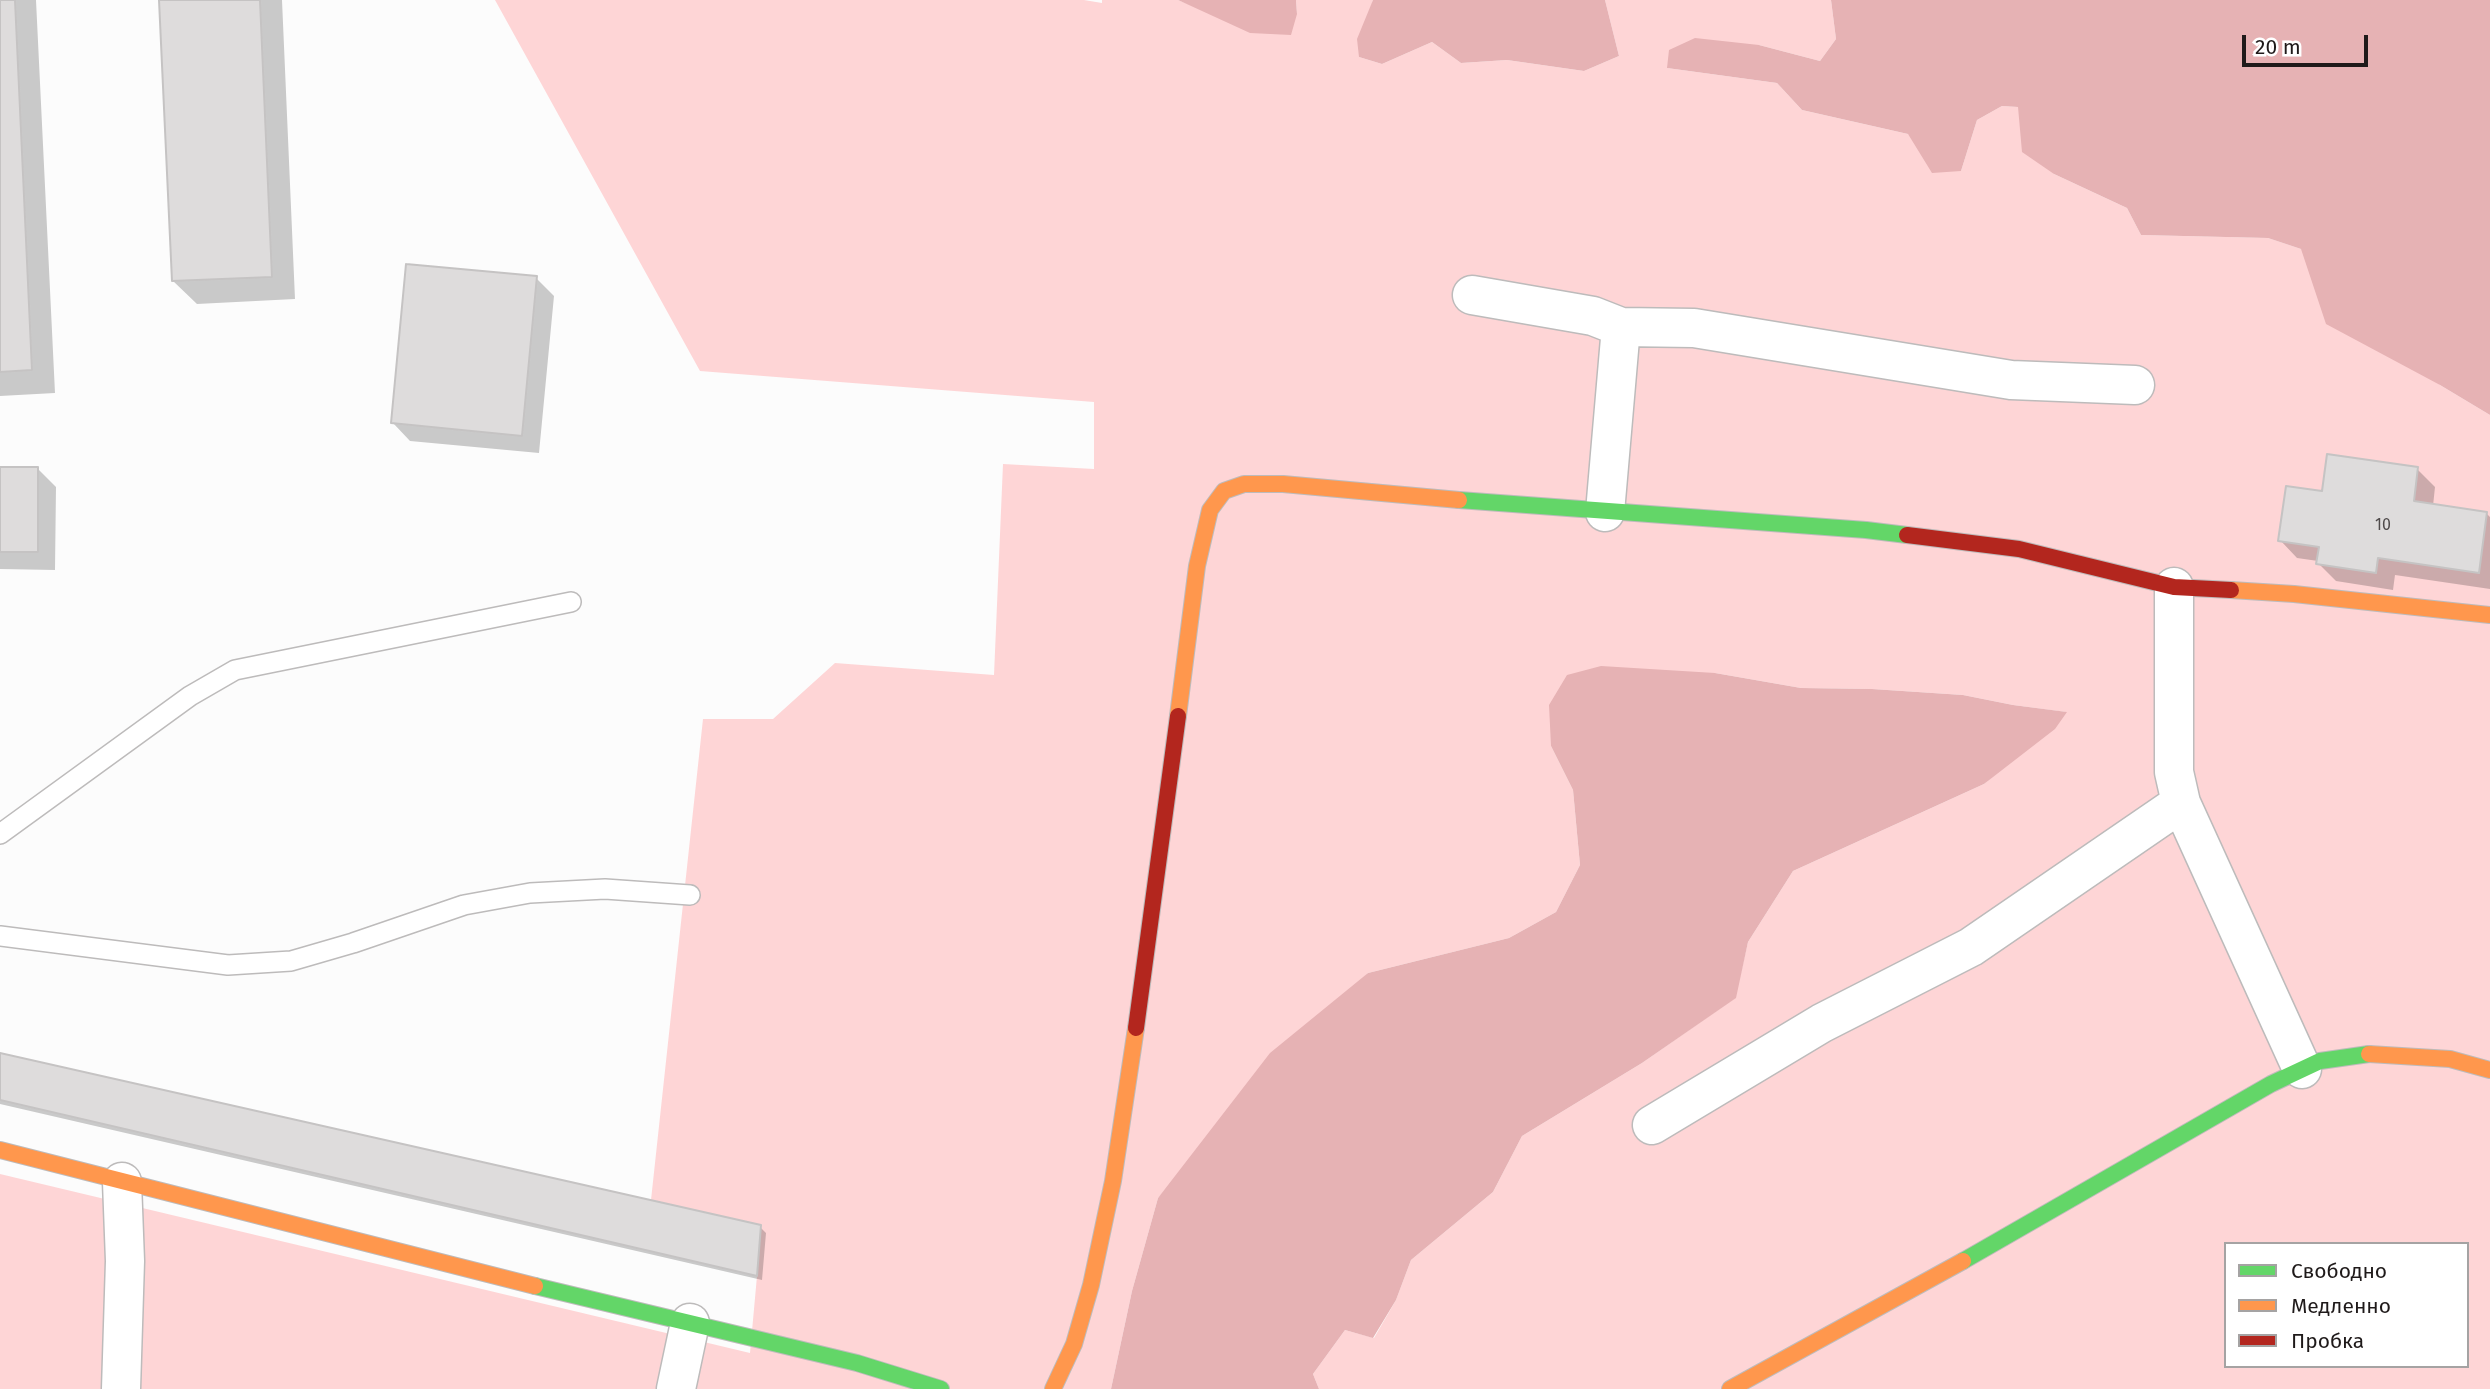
<!DOCTYPE html>
<html>
<head>
<meta charset="utf-8">
<style>
	body { margin:0 }
	#map { position:relative; width:2490px; height:1389px; overflow:hidden; background:#fcfcfc; font-family:"Fira Sans",sans-serif }
	canvas { display:block }
	.legend { position:absolute; left:2224px; top:1242px; width:245px; height:126px; box-sizing:border-box; background:#fff; border:2px solid #a5a3a3; margin:0; padding:9px 12px; list-style:none; font-size:21px; color:#1f1a1a }
	.legend li { display:flex; align-items:center; gap:14px; height:35px }
	.legend b { width:35px; border:2px solid #a5a3a3 }
	.scale { position:absolute; left:2242px; top:35px; width:126px; height:32px; box-sizing:border-box; border:4px solid #1f1a1a; border-top:0; padding-left:9px; font-size:21px; line-height:24px; white-space:nowrap; color:#1f1a1a; -webkit-text-stroke:5px #fff; paint-order:stroke }
</style>
</head>
<body>
<div id="map">
<canvas width="2490" height="1389"></canvas>
<ul class="legend">
<li><b style="height:9px;background:#63d668"></b>Свободно</li>
<li><b style="height:9px;background:#ff974d"></b>Медленно</li>
<li><b style="height:9px;background:#b3261e"></b>Пробка</li>
</ul>
<div class="scale">20 m</div>
</div>
<script>
const ctx = document.querySelector('canvas').getContext('2d');
ctx.lineJoin = 'round';
function paint(path, color) { ctx.fillStyle = color; ctx.fill(path, 'evenodd'); }
const toPath = rows => new Path2D(rows.map(r => 'M' + r).join(''));
function strokePath(path, color, width, dash) { ctx.strokeStyle = color; ctx.lineWidth = width; ctx.lineCap = dash ? 'butt' : 'round'; ctx.setLineDash(dash || []); ctx.stroke(path); }
function label(font, color, halo, rows, align = 'center') {
  ctx.font = font + ' "Fira Sans",sans-serif'; ctx.lineWidth = 5; ctx.setLineDash([]); ctx.textBaseline = 'middle'; ctx.strokeStyle = halo; ctx.fillStyle = color; for (const [text, x, y, turn = 0] of rows) {
    ctx.save(); ctx.translate(x, y); ctx.rotate((+turn || 0) * Math.PI / 180); ctx.textAlign = isNaN(turn) ? turn : align; if (halo) ctx.strokeText(text, 0, 0); ctx.fillText(text, 0, 0); ctx.restore();
  }
}
const green = toPath([
	[495,0,1084,0,1102,3,1102,0,1178,0,1198,8,1297,14,1296,0,1373,0,1359,57,1382,64,1432,42,1461,63,1507,60,1584,71,1619,56,1605,0,1831,0,1836,39,1820,61,1759,45,1667,68,1777,83,1802,110,1908,134,1961,171,1977,120,2002,106,2018,107,2054,174,2127,208,2141,235,2268,238,2301,249,2440,385,2490,415,2490,1389,1319,1389,1313,1374,1345,1330,1374,1338,1396,1300,1411,1260,1493,1192,1522,1136,1642,1063,1735,998,1748,942,1793,871,1984,784,2066,712,2013,705,1963,695,1872,689,1801,688,1715,673,1551,746,1573,790,1580,865,1556,912,1509,938,1368,973,1158,1198,1132,1291,1111,1389,0,1389,0,1174,750,1353,757,1276,651,1200,703,719,773,719,835,663,994,675,1003,464,1094,469,1094,402,700,371],
	[2226,1244,2467,1244,2467,1366,2226,1366]
]);
const water = toPath([
	[1178,0,1296,0,1297,14,1291,35,1250,33],
	[1373,0,1605,0,1619,56,1584,71,1507,60,1461,63,1432,42,1382,64,1359,57,1357,39],
	[1831,0,2490,0,2490,415,2440,385,2326,324,2301,249,2268,238,2141,235,2127,208,2054,174,2022,152,2018,107,2002,106,1977,120,1961,171,1932,173,1908,134,1802,110,1777,83,1667,68,1669,50,1695,38,1759,45,1820,61,1836,39],
	[1601,666,1715,673,1801,688,1872,689,1963,695,2013,705,2067,712,2055,729,1984,784,1793,871,1748,942,1736,998,1642,1063,1522,1136,1493,1192,1411,1260,1396,1300,1373,1338,1345,1330,1313,1374,1319,1389,1111,1389,1132,1291,1158,1198,1270,1053,1368,973,1509,938,1556,912,1580,865,1573,790,1551,746,1549,705,1567,675]
]);
const shadow = toPath([
	[0,0,36,0,55,393,0,396],
	[161,0,282,0,295,299,197,304,173,281],
	[536,278,554,296,539,453,410,441,393,423],
	[0,469,38,469,56,487,55,570,0,569],
	[2417,469,2435,487,2433,506,2487,514,2490,517,2490,589,2395,575,2393,590,2336,581,2318,563,2318,561,2297,558,2280,540,2323,493],
	[0,1054,760,1227,766,1233,762,1280,0,1104]
]);
const building = toPath([
	[0,0,15,0,32,370,0,372,0,0],
	[159,0,260,0,272,277,172,281,159,0],
	[406,264,537,276,522,436,391,423,406,264],
	[2327,454,2418,467,2414,501,2487,512,2479,573,2378,558,2376,573,2316,564,2319,547,2278,541,2286,486,2322,491,2327,454],
	[0,467,38,467,38,552,0,552,0,467],
	[0,1053,761,1225,757,1276,0,1100,0,1053]
]);
const lane = toPath([
	[0,834,190,696,235,670,571,602],
	[0,936,228,965,291,961,353,943,464,905,530,893,605,889,690,895]
]);
const street = toPath([
	[1472,295,1593,316,1621,327,1694,328,2011,380,2135,385],
	[1605,512,1621,327],
	[2174,587,2174,772,2181,803,2302,1069],
	[1652,1125,1822,1023,1971,947,2181,803],
	[121,1389,125,1261,122,1182],
	[676,1389,690,1323]
]);
const fast = toPath([
	[1459,500,1866,530,1907,535],
	[1963,1261,2271,1084,2320,1061,2369,1054],
	[535,1286,857,1363,941,1389]
]);
const slow = toPath([
	[2231,590,2294,594,2490,615],
	[1178,716,1197,566,1210,510,1224,491,1244,484,1283,484,1459,500],
	[2369,1054,2450,1059,2490,1070],
	[0,1150,535,1286],
	[1053,1389,1074,1344,1091,1285,1113,1181,1136,1028],
	[1730,1389,1963,1261]
]);
const jam = toPath([
	[1907,535,2019,549,2174,587,2231,590],
	[1136,1028,1178,716]
]);
const numberNames = [
	["10",2383,526]
];
paint(green, '#fed5d6');
paint(water, '#e6b2b4');
paint(shadow, '#0003');
paint(building, '#dedcdc');
strokePath(building, '#c5c3c3', 2);
strokePath(lane, '#bdbbbb', 22);
strokePath(street, '#bdbbbb', 41);
strokePath(fast, '#bdbbbb', 18);
strokePath(slow, '#bdbbbb', 18);
strokePath(jam, '#bdbbbb', 18);
strokePath(lane, '#fff', 19);
strokePath(street, '#fff', 38);
strokePath(fast, '#63d668', 16);
strokePath(slow, '#ff974d', 16);
strokePath(jam, '#b3261e', 16);
label('16px', '#4f4a4a', null, numberNames);
</script>
</body>
</html>
